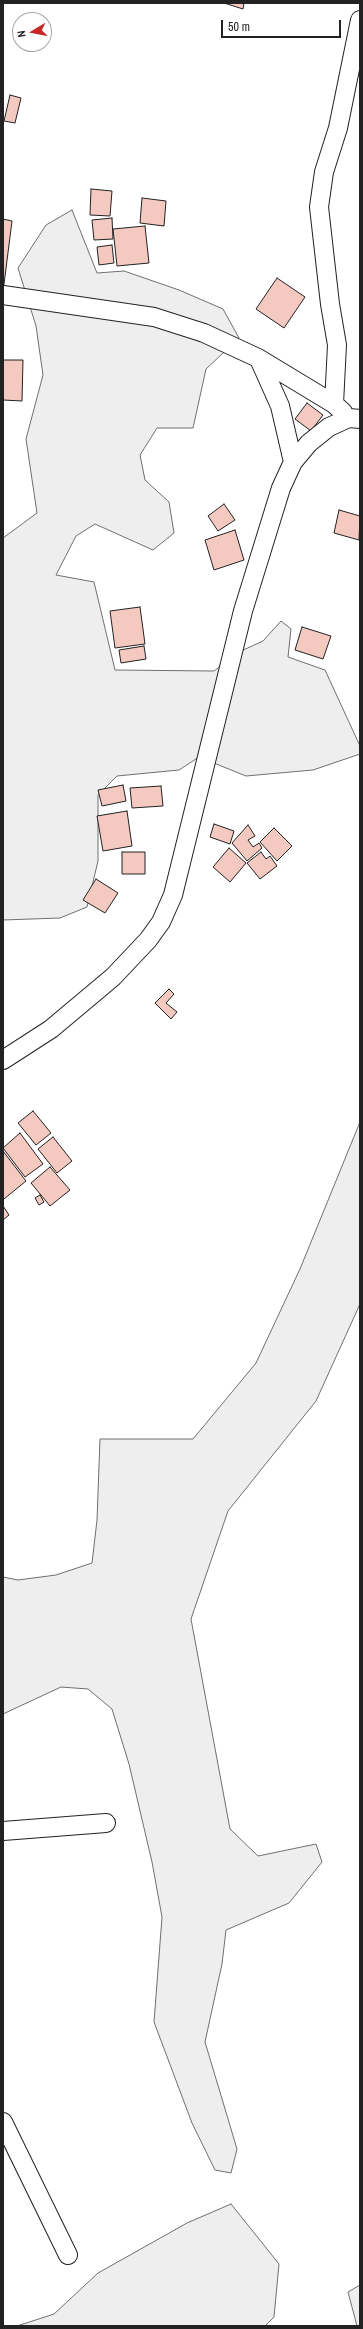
<!DOCTYPE html>
<html>
<head>
<meta charset="utf-8">
<style>
	body { margin:0 }
	#map { position:relative; width:363px; height:2329px; overflow:hidden; background:#fff; font-family:"Archivo Narrow",sans-serif }
	canvas { display:block }
	.frame { position:absolute; inset:0; border:4px solid #222; pointer-events:none }
	.north { position:absolute; left:12px; top:12px; width:40px; height:40px; box-sizing:border-box; background:#fff; border:1px solid #a7a7a7; border-radius:50%; rotate:260deg; font-size:11px; font-weight:700; line-height:16px; text-align:center; color:#222 }
	.north::after { content:''; display:block; margin:auto; width:14px; height:18px; background:#c62828; clip-path:polygon(50% 0,100% 100%,50% 72%,0 100%) }
	.scale { position:absolute; left:221px; top:20px; width:120px; height:18px; box-sizing:border-box; border:2px solid #222; border-top:0; padding-left:5px; font-size:12px; line-height:14px; white-space:nowrap; color:#222; -webkit-text-stroke:3px #fff; paint-order:stroke }
</style>
</head>
<body>
<div id="map">
<canvas width="363" height="2329"></canvas>
<div class="frame"></div>
<div class="north">N</div>
<div class="scale">50 m</div>
</div>
<script>
const ctx = document.querySelector('canvas').getContext('2d');
ctx.lineJoin = 'round';
function paint(path, color) { ctx.fillStyle = color; ctx.fill(path, 'evenodd'); }
const toPath = rows => new Path2D(rows.map(r => 'M' + r).join(''));
function strokePath(path, color, width, dash) { ctx.strokeStyle = color; ctx.lineWidth = width; ctx.lineCap = dash ? 'butt' : 'round'; ctx.setLineDash(dash || []); ctx.stroke(path); }
const green = toPath([
	[72,210,97,273,124,271,179,290,223,309,239,338,206,369,193,428,157,428,140,455,145,480,169,502,174,533,153,550,95,524,76,536,56,575,94,582,115,670,214,671,241,651,263,641,281,621,291,629,288,657,325,670,360,746,360,754,313,770,246,776,199,757,179,770,117,776,98,795,98,861,87,907,60,918,3,920,3,538,37,513,26,439,43,375,36,326,18,268,46,225,72,210],
	[360,1122,360,1304,316,1401,228,1511,191,1619,230,1829,258,1856,316,1844,322,1862,289,1903,226,1930,222,1964,205,2042,237,2149,231,2173,215,2170,192,2123,154,2022,162,1917,152,1862,129,1764,112,1709,88,1689,61,1687,3,1714,3,1577,18,1580,56,1575,92,1563,97,1520,100,1439,193,1439,256,1363,300,1269,360,1122],
	[231,2204,279,2264,274,2317,265,2326,17,2326,54,2314,98,2273,187,2223,231,2204],
	[360,2285,360,2326,357,2326,348,2292,360,2285]
]);
const building = toPath([
	[224,3,244,3,243,9,224,3],
	[10,95,21,98,15,123,4,121,10,95],
	[91,189,112,191,110,216,90,215,91,189],
	[142,198,166,201,164,226,140,223,142,198],
	[112,218,113,239,94,240,92,220,112,218],
	[3,219,12,221,3,292,3,219],
	[145,226,149,263,117,266,113,229,145,226],
	[112,245,114,263,99,265,97,247,112,245],
	[277,278,305,297,284,328,256,309,277,278],
	[3,360,23,360,22,401,3,400,3,360],
	[307,403,323,415,311,431,295,419,307,403],
	[224,504,235,520,218,531,208,516,224,504],
	[339,510,360,516,359,540,334,533,339,510],
	[235,530,244,560,214,570,205,540,235,530],
	[140,607,145,644,115,648,110,611,140,607],
	[302,627,331,636,323,659,295,650,302,627],
	[144,646,146,659,121,663,119,650,144,646],
	[123,785,126,801,102,806,98,790,123,785],
	[161,786,163,806,132,808,130,788,161,786],
	[127,811,132,846,103,851,97,816,127,811],
	[214,824,234,831,230,844,210,837,214,824],
	[248,825,255,836,248,840,253,847,259,843,262,848,247,861,232,843,248,825],
	[274,828,292,846,277,861,260,842,274,828],
	[229,848,246,863,230,882,213,867,229,848],
	[122,852,145,852,145,874,122,874,122,852],
	[261,852,266,859,270,856,277,866,260,879,247,863,261,852],
	[96,879,118,893,105,913,83,900,96,879],
	[169,989,174,994,166,1003,177,1012,171,1019,155,1003,169,989],
	[33,1111,51,1133,36,1145,18,1123,33,1111],
	[20,1133,43,1164,25,1177,3,1148,20,1133],
	[53,1137,72,1161,57,1173,38,1149,53,1137],
	[3,1151,26,1181,4,1199,3,1197,3,1151],
	[50,1167,70,1190,50,1206,31,1183,50,1167],
	[40,1195,44,1202,39,1205,35,1198,40,1195],
	[3,1206,9,1215,3,1220,3,1206]
]);
const minor = toPath([
	[3,295,154,317,204,333,258,358,334,404,343,412],
	[259,359,280,406,293,462],
	[334,404,337,345,330,304,319,207,324,172,338,128,360,20],
	[3,1060,51,1029,113,977,148,940,161,922,173,895,243,611,281,488,293,462,309,443,329,427,349,418,360,419],
	[3,1831,106,1823],
	[3,2122,68,2255]
]);
paint(green, '#eee');
strokePath(green, '#6f6f6f', 1);
paint(building, '#f3c9c0');
strokePath(building, '#222', 1);
strokePath(minor, '#222', 20);
strokePath(minor, '#fff', 18);
</script>
</body>
</html>
